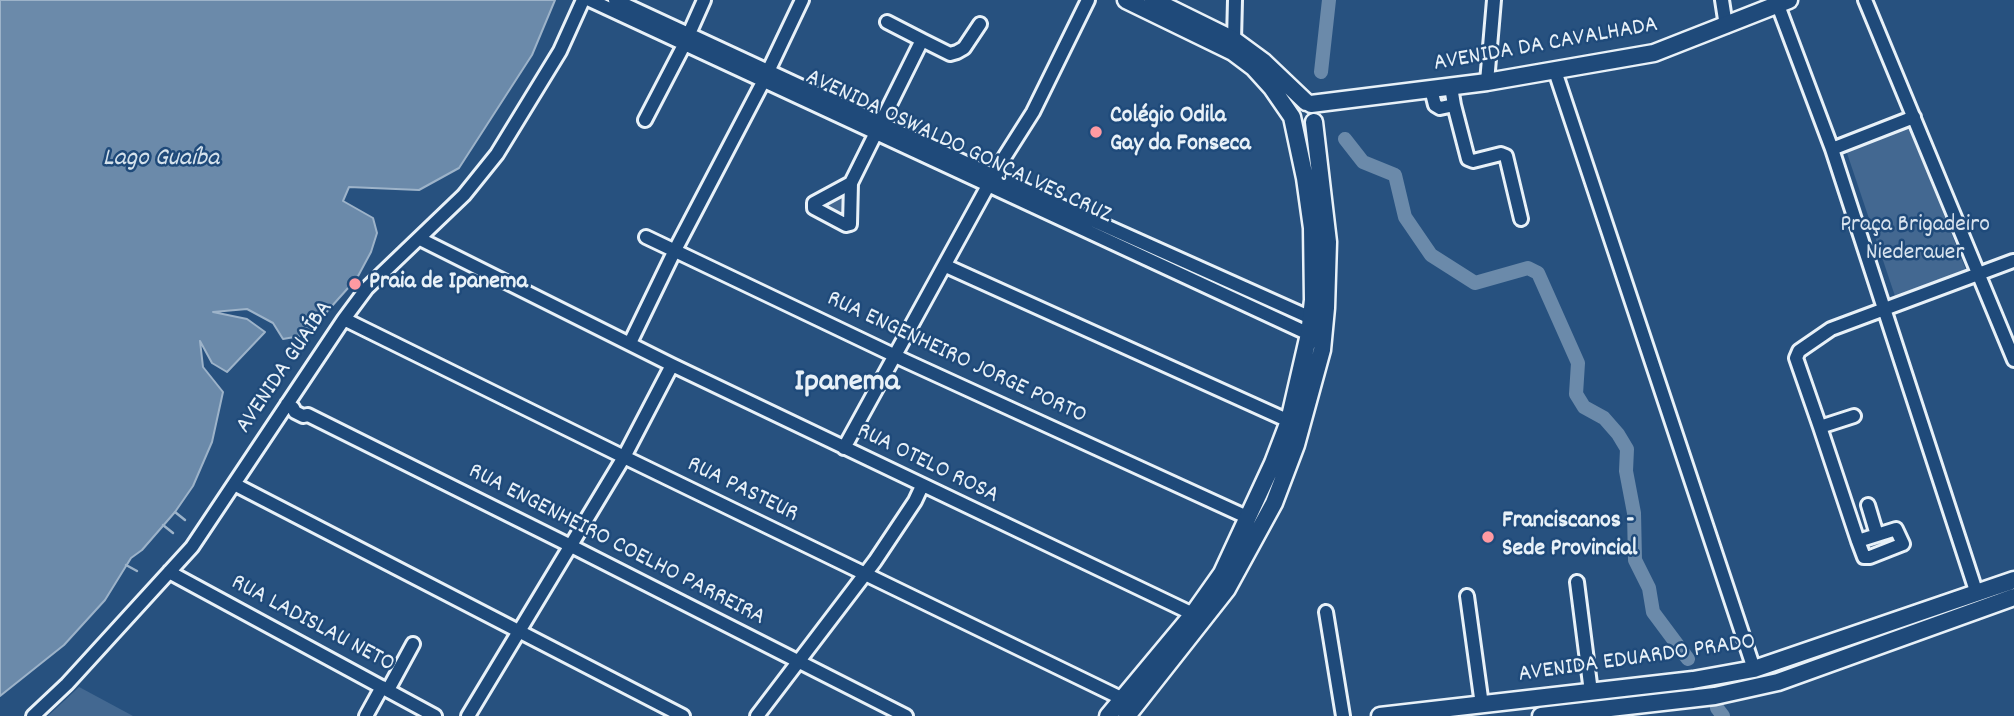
<!DOCTYPE html>
<html>
<head>
<meta charset="utf-8">
<style>
	body { margin:0 }
	canvas { display:block; background:#27517f }
</style>
</head>
<body>
<canvas width="2014" height="716"></canvas>
<script>
const ctx = document.querySelector('canvas').getContext('2d');
ctx.lineJoin = 'round';
function paint(path, color) { ctx.fillStyle = color; ctx.fill(path, 'evenodd'); }
const toPath = rows => new Path2D(rows.map(r => 'M' + r).join(''));
function strokePath(path, color, width, dash) { ctx.strokeStyle = color; ctx.lineWidth = width; ctx.lineCap = dash ? 'butt' : 'round'; ctx.setLineDash(dash || []); ctx.stroke(path); }
function label(font, color, halo, rows, align = 'center') {
  ctx.font = font + ' Dekko,sans-serif'; ctx.lineWidth = 5; ctx.setLineDash([]); ctx.textBaseline = 'middle'; ctx.strokeStyle = halo; ctx.fillStyle = color; for (const [text, x, y, turn = 0] of rows) {
    ctx.save(); ctx.translate(x, y); ctx.rotate((+turn || 0) * Math.PI / 180); ctx.textAlign = isNaN(turn) ? turn : align; if (halo) ctx.strokeText(text, 0, 0); ctx.fillText(text, 0, 0); ctx.restore();
  }
}
const green = toPath([
	[1908,125,1966,270,1895,296,1846,150],
	[847,190,847,219,819,206],
	[79,687,81,688,133,716,48,716]
]);
const water = toPath([
	[0,0,555,0,532,55,459,168,419,190,349,187,343,201,373,218,377,233,371,252,357,278,306,335,283,339,273,323,247,309,213,312,247,319,265,332,227,372,212,363,200,341,203,367,223,392,212,442,193,486,175,512,142,550,131,558,105,600,64,645,0,696,0,0]
]);
const stream = toPath([
	[175,512,185,520],
	[163,525,173,533],
	[126,565,137,571]
]);
const river = toPath([
	[1321,72,1329,0],
	[1345,139,1363,162,1395,175,1405,217,1431,255,1475,283,1528,268,1538,273,1578,363,1576,394,1584,407,1604,418,1618,434,1627,449,1626,471,1634,513,1635,560,1649,588,1653,612,1688,659],
	[1717,708,1723,716]
]);
const minor = toPath([
	[590,0,1309,334],
	[615,0,994,176,1311,318],
	[1722,0,1726,26],
	[1776,0,1832,149,1977,594],
	[1865,0,2014,360],
	[887,22,922,40],
	[1234,40,1235,0],
	[1555,71,1754,669],
	[1487,82,1494,0],
	[1431,89,1435,105,1440,108,1454,105,1451,87],
	[1454,105,1468,159,1473,161,1501,154,1506,156,1521,219],
	[645,120,684,45,704,0],
	[1832,149,1914,117],
	[851,183,814,203,814,208,846,225,850,224,851,183,922,40,950,54,957,52,964,48,980,24],
	[646,237,906,361,1249,518],
	[420,239,672,365,1193,614],
	[946,266,1289,421],
	[344,319,624,457,1123,699],
	[630,343,674,252,763,82,802,0],
	[287,404,293,408,295,412,303,416,308,415,571,546,906,716],
	[1820,427,1854,416],
	[844,448,1000,164,1033,112,1088,0],
	[234,484,683,716],
	[1868,505,1877,535],
	[1858,541,1896,529,1903,544,1870,557,1864,557,1858,541,1820,427,1796,358,1799,351,1831,329,2013,261],
	[169,572,435,716],
	[1577,582,1591,692],
	[1467,596,1482,705],
	[1326,612,1343,716],
	[388,690,413,644],
	[33,716,67,684,192,547,344,319,367,288,464,195,497,154,560,51,583,0],
	[366,716,382,687],
	[468,716,624,457,672,365],
	[757,716,875,561,915,501,922,486]
]);
const major = toPath([
	[1153,0,1234,40,1264,62,1306,102],
	[1311,104,1487,82,1654,53,1789,0],
	[1108,716,1193,614,1222,573,1273,463,1289,421,1309,334,1313,300,1312,228,1305,178,1292,117,1272,88,1253,67,1233,52,1126,0],
	[1127,716,1227,589,1274,503,1296,445,1322,350,1326,308,1328,242,1314,122],
	[1380,716,1693,680,1754,669,2014,580],
	[1541,716,1715,696,1778,682,2014,597]
]);
const markers = [
	[1096,132,7,"#ff9aa2"],
	[355,284,7,"#ff9aa2"],
	[1488,537,7,"#ff9aa2"]
];
const streetNames = [
	["AVENIDA DA CAVALHADA",1546,46,-10],
	["AVENIDA OSWALDO GONÇALVES CRUZ",958,148,25],
	["RUA ENGENHEIRO JORGE PORTO",956,359,25],
	["AVENIDA GUAÍBA",286,368,-56],
	["RUA OTELO ROSA",927,465,26],
	["RUA PASTEUR",742,491,26],
	["RUA ENGENHEIRO COELHO PARREIRA",616,546,27],
	["RUA LADISLAU NETO",312,625,28],
	["AVENIDA EDUARDO PRADO",1637,660,-8]
];
const poiNames = [
	["Colégio Odila",1110,118],
	["Gay da Fonseca",1110,146],
	["Praia de Ipanema",369,284],
	["Franciscanos -",1502,523],
	["Sede Provincial",1502,551]
];
const parkNames = [
	["Praça Brigadeiro",1915,227],
	["Niederauer",1915,255]
];
const waterNames = [
	["Lago Guaíba",161,160]
];
const districtNames = [
	["Ipanema",847,385]
];
paint(green, '#436891');
paint(water, '#6b8aaa');
strokePath(water, '#9db3c9', 2);
strokePath(stream, '#9db3c9', 2.5);
strokePath(river, '#6b8aaa', 14);
strokePath(minor, '#e8f1f8', 18);
strokePath(major, '#e8f1f8', 21);
strokePath(minor, '#1f4a7a', 12);
strokePath(major, '#1f4a7a', 16);
for (const [x, y, r, color] of markers) { const dot = new Path2D(); dot.arc(x, y, r, 0, 2 * Math.PI); ctx.fillStyle = color; ctx.fill(dot); strokePath(dot, '#1f4a7a', 2.5); }
label('24px', '#e8f1f8', '#1f4a7a', streetNames);
label('bold 24px', '#e8f1f8', '#1f4a7a', poiNames, 'left');
label('24px', '#d8e3ee', '#1f4a7a', parkNames);
label('italic 26px', '#d5e2ec', '#1f4a7a', waterNames);
label('bold 32px', '#e8f1f8', '#1f4a7a', districtNames);
</script>
</body>
</html>
